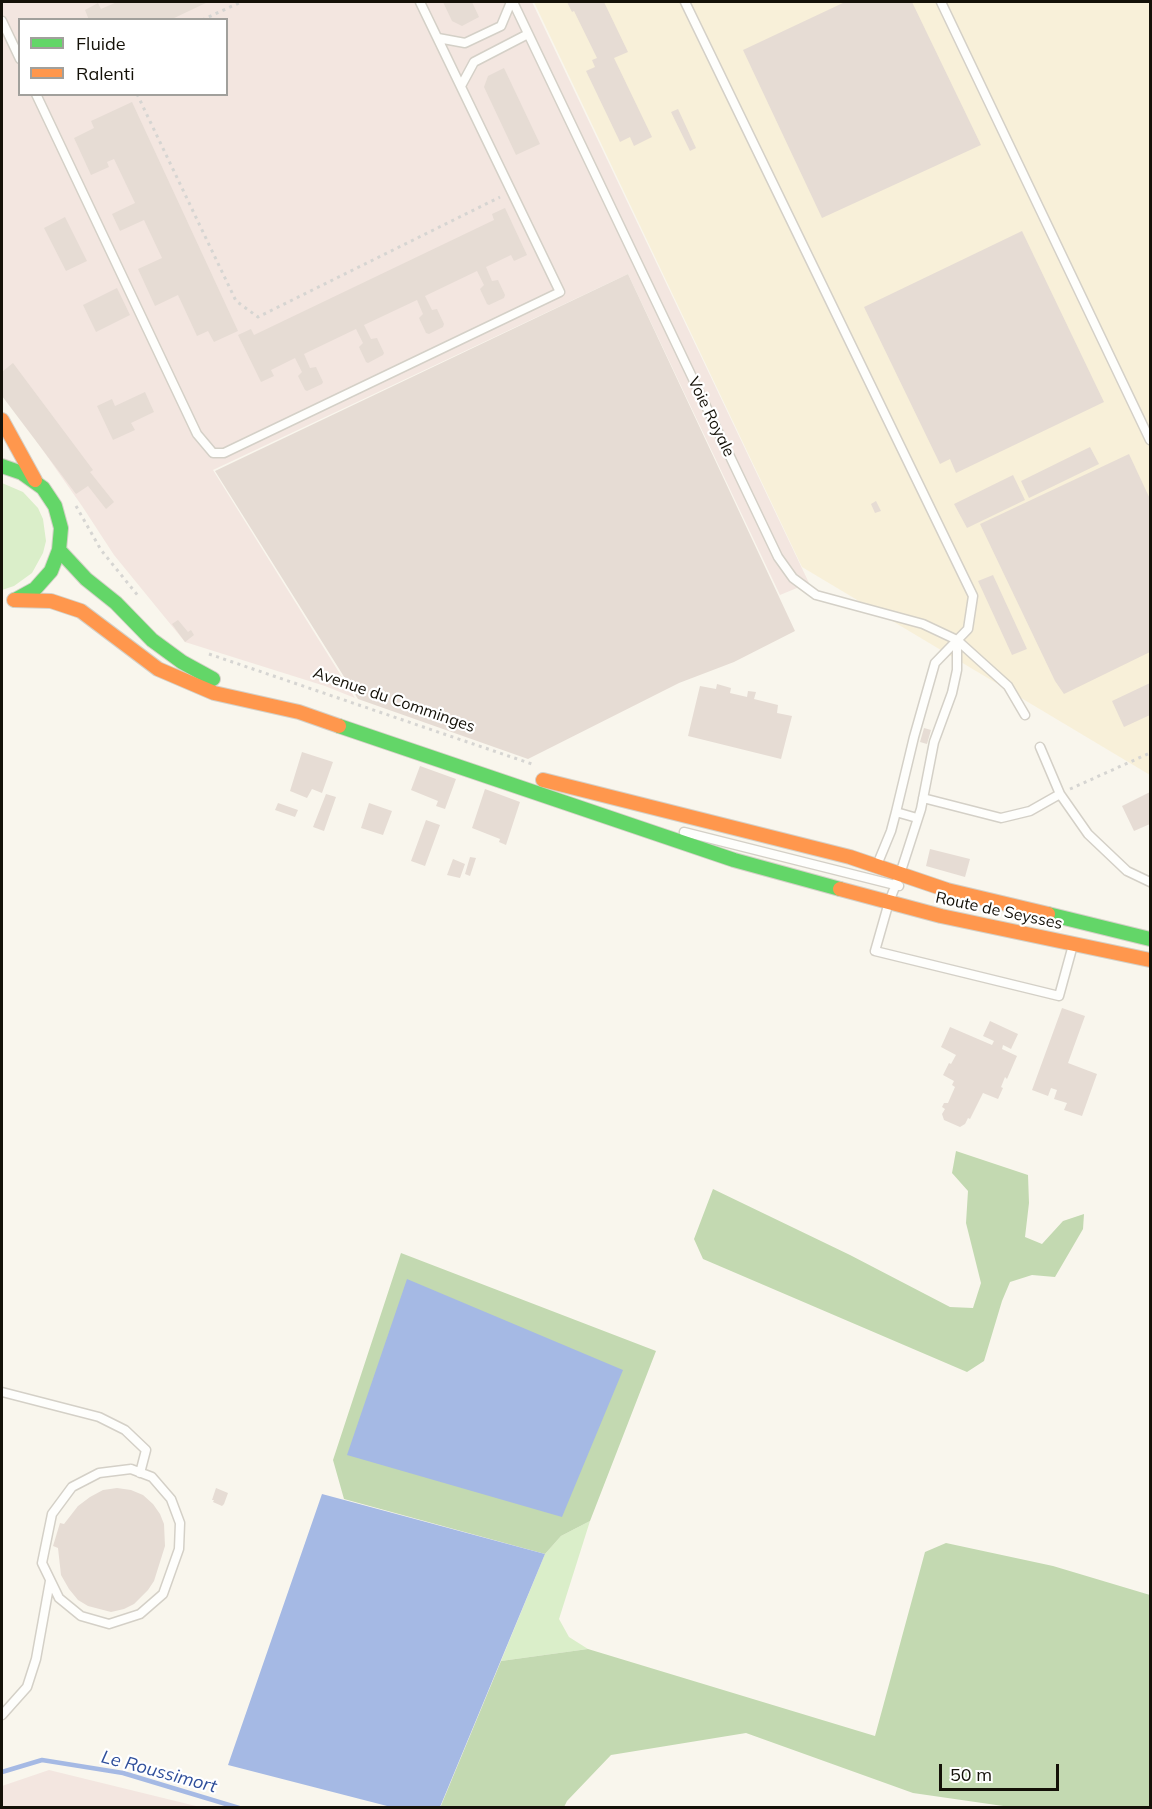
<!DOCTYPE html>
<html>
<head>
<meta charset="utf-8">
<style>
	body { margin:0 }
	#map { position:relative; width:1152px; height:1809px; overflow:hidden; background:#f9f6ed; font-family:Mulish,sans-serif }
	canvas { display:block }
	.frame { position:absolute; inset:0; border:3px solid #141108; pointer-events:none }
	.legend { position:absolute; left:18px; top:18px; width:210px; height:78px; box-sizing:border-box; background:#fff; border:2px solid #a1a09c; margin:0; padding:8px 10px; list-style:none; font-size:18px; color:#141108 }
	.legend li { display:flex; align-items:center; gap:12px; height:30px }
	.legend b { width:30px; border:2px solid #a1a09c }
	.scale { position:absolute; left:939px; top:1764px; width:120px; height:27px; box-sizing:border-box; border:3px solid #141108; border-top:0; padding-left:8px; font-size:18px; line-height:21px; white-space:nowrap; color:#141108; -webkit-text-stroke:4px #fff; paint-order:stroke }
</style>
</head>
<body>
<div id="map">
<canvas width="1152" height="1809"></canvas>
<div class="frame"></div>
<ul class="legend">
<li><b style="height:8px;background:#63d668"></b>Fluide</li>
<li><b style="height:8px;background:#ff974d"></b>Ralenti</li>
</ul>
<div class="scale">50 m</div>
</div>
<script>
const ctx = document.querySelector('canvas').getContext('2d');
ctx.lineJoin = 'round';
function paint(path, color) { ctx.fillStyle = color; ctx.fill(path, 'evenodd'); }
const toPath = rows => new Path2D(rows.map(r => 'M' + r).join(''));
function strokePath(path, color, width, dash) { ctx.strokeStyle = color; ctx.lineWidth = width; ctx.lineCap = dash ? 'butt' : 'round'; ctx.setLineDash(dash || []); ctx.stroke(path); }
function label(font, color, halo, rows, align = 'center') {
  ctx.font = font + ' Mulish,sans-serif'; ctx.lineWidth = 4.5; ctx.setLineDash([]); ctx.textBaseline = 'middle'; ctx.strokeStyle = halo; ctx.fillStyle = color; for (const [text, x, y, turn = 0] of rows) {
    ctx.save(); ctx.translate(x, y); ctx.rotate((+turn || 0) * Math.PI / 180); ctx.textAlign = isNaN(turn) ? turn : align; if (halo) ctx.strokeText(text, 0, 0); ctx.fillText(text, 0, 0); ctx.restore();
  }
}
const industrial = toPath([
	[2,2,532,2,809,583,780,595,628,274,213,470,355,698,325,686,185,642,114,555,82,506,2,392],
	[20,20,226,20,226,94,20,94],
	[49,1770,200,1807,2,1807,2,1786]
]);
const built = toPath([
	[534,2,1150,2,1150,775,802,567]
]);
const green = toPath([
	[2,483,23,492,38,508,43,519,46,541,43,553,32,573,14,586,2,590],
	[590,1521,559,1619,569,1637,588,1649,501,1661,545,1554,561,1536]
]);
const forest = toPath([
	[956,1151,1028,1175,1029,1203,1025,1237,1042,1244,1063,1221,1084,1214,1083,1229,1055,1277,1032,1275,1010,1282,1002,1301,984,1361,967,1372,703,1259,694,1239,713,1189,850,1255,950,1307,973,1308,981,1283,966,1223,968,1191,952,1173],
	[401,1253,656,1351,590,1521,561,1536,545,1554,344,1499,333,1460],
	[946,1543,1053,1566,1150,1595,1150,1807,1017,1808,913,1793,746,1733,611,1755,567,1801,564,1807,440,1808,501,1661,588,1649,875,1736,925,1552]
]);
const water = toPath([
	[407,1279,623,1370,562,1517,347,1455],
	[322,1494,545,1554,440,1807,391,1807,228,1765]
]);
const stream = toPath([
	[2,1772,42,1760,123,1773,239,1808]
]);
const building = toPath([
	[117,2,208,2,170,20,89,20,85,10,98,3,101,9],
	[443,2,472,2,479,17,462,26,452,21],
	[567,2,604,2,628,52,614,58,652,137,634,146,630,137,620,142,586,71,595,67,592,60,597,58,574,11,572,12],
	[845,2,912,2,981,145,822,218,743,50],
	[504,68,540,144,516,155,484,87,488,76],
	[132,102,238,331,214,342,208,331,197,336,178,295,155,306,138,269,162,258,144,220,120,231,112,214,135,203,114,159,107,162,109,167,91,175,74,138,94,128,91,121],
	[678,109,696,148,690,151,671,112],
	[505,208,527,255,514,261,511,255,486,267,492,281,498,280,505,295,504,298,489,305,487,304,480,289,484,285,477,271,425,296,432,310,437,309,444,324,443,327,429,334,426,333,419,318,423,314,417,300,364,325,371,339,377,338,384,353,383,355,368,363,366,362,359,347,363,343,356,329,304,354,310,368,316,367,323,382,322,384,307,391,305,390,298,376,302,372,295,358,271,370,274,376,261,382,238,335,251,329,254,335,494,220,492,214],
	[65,217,87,261,66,271,44,228],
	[1022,231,1104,402,956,473,950,459,940,464,864,307],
	[628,274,795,631,734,662,679,683,528,759,358,699,215,471],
	[117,288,130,315,96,332,83,305],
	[13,363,93,470,90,472,114,502,106,509,88,486,76,494,2,396,2,372],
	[145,392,154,412,131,423,135,430,113,440,97,406,112,399,115,406],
	[1090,447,1099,464,1029,498,1021,481],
	[1129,454,1150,499,1150,652,1064,694,1055,681,980,524],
	[1013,475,1025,500,967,528,954,504],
	[876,501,881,511,875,513,871,504],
	[993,575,1027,649,1012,655,978,581],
	[178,620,188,632,191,630,194,635,185,642,172,624],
	[1150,683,1150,715,1124,727,1112,701],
	[717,684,731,688,730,693,747,697,748,691,756,692,754,699,778,705,777,713,792,716,781,759,688,736,700,686,716,689],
	[924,728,931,730,927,744,920,742],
	[302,752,333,762,322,793,312,789,307,798,290,791],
	[420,766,456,779,445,809,436,806,438,801,411,790],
	[485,789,520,802,506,845,499,842,500,839,472,828],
	[1150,792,1150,824,1134,831,1122,806],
	[326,794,336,797,324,831,313,827],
	[278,803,298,810,295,817,275,810],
	[369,803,392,811,383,835,361,828],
	[426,820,440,825,425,866,411,861],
	[930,849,970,859,965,877,926,866],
	[470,857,476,858,470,876,465,874],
	[453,859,465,864,460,878,447,875],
	[1062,1008,1085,1016,1068,1063,1097,1074,1082,1116,1064,1110,1067,1103,1054,1099,1057,1090,1051,1088,1048,1096,1032,1090],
	[990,1021,1018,1034,1011,1049,1003,1045,1002,1049,1017,1056,1007,1079,1005,1077,1001,1087,1003,1088,998,1099,983,1093,970,1119,968,1118,965,1124,960,1127,944,1120,942,1114,945,1109,942,1107,944,1103,948,1103,955,1087,952,1085,954,1081,943,1075,949,1063,951,1064,956,1055,941,1047,950,1027,992,1045,994,1041,983,1036],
	[117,1488,131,1490,143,1495,153,1504,160,1514,164,1524,165,1546,154,1581,148,1590,134,1604,124,1609,111,1612,88,1606,78,1600,69,1589,61,1575,58,1548,53,1546,60,1523,64,1524,78,1506,90,1497,103,1490],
	[216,1488,228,1493,224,1504,222,1506,213,1502,214,1500,212,1500]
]);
const path = toPath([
	[202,20,241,2],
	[137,94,236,301,258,317,500,197],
	[76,506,101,550,139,597],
	[209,654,532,764],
	[1070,789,1150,753]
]);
const lane = toPath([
	[513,2,778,557,793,578,816,595,923,624,957,640,1008,686,1025,715],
	[685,2,973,596,968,629,935,663,914,737,896,812,917,818],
	[941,2,1150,440],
	[2,21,20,59],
	[438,38,465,43,501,26,511,2],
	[461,86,474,62,528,34],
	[36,94,197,434,213,453,224,453,560,292,420,2],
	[957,640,957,670,952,693,934,742,921,809,900,874,889,902,875,951,1059,996,1073,945],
	[1040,747,1060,794,1088,834,1127,871,1150,882],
	[923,798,1001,818,1030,811,1060,794],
	[684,832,899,886],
	[877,865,891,831,896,812],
	[2,1392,99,1417,125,1430,146,1450,140,1473],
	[131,1469,152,1477,171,1499,180,1523,179,1549,163,1594,140,1614,109,1624,81,1616,59,1598,42,1563,52,1514,72,1487,99,1473,131,1469],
	[2,1715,27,1687,36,1659,50,1581]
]);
const fast = toPath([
	[2,466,22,473,43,488,55,506,61,528,59,550,51,571,35,589,15,600],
	[59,550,86,579,116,603,152,640,182,662,213,679],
	[339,726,734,860,840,889],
	[1048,914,1150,939]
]);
const slow = toPath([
	[2,420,35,480],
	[14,600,51,601,81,611,158,669,214,693,299,712,339,726],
	[543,780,850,857,947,890,1048,914],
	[840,889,941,916,1150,960]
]);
const streetNames = [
	["Voie Royale",711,417,64],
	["Avenue du Comminges",394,700,19],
	["Route de Seysses",999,911,12]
];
const waterNames = [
	["Le Roussimort",159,1772,15]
];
paint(industrial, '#f3e6e0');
paint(built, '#f8f0d9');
paint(green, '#daeec9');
paint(forest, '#c3d9b1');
paint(water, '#a5b9e4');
strokePath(stream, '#a5b9e4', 4.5);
paint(building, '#e6dcd4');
strokePath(lane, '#d4d0c7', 11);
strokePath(fast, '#d4d0c7', 16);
strokePath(slow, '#d4d0c7', 16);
strokePath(path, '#d6d5d2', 3, [3, 4.5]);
strokePath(lane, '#fefefc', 8);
strokePath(fast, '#63d668', 14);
strokePath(slow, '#ff974d', 14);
label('16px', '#141108', '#fff', streetNames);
label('italic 18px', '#2f4f9b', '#fff', waterNames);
</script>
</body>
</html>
